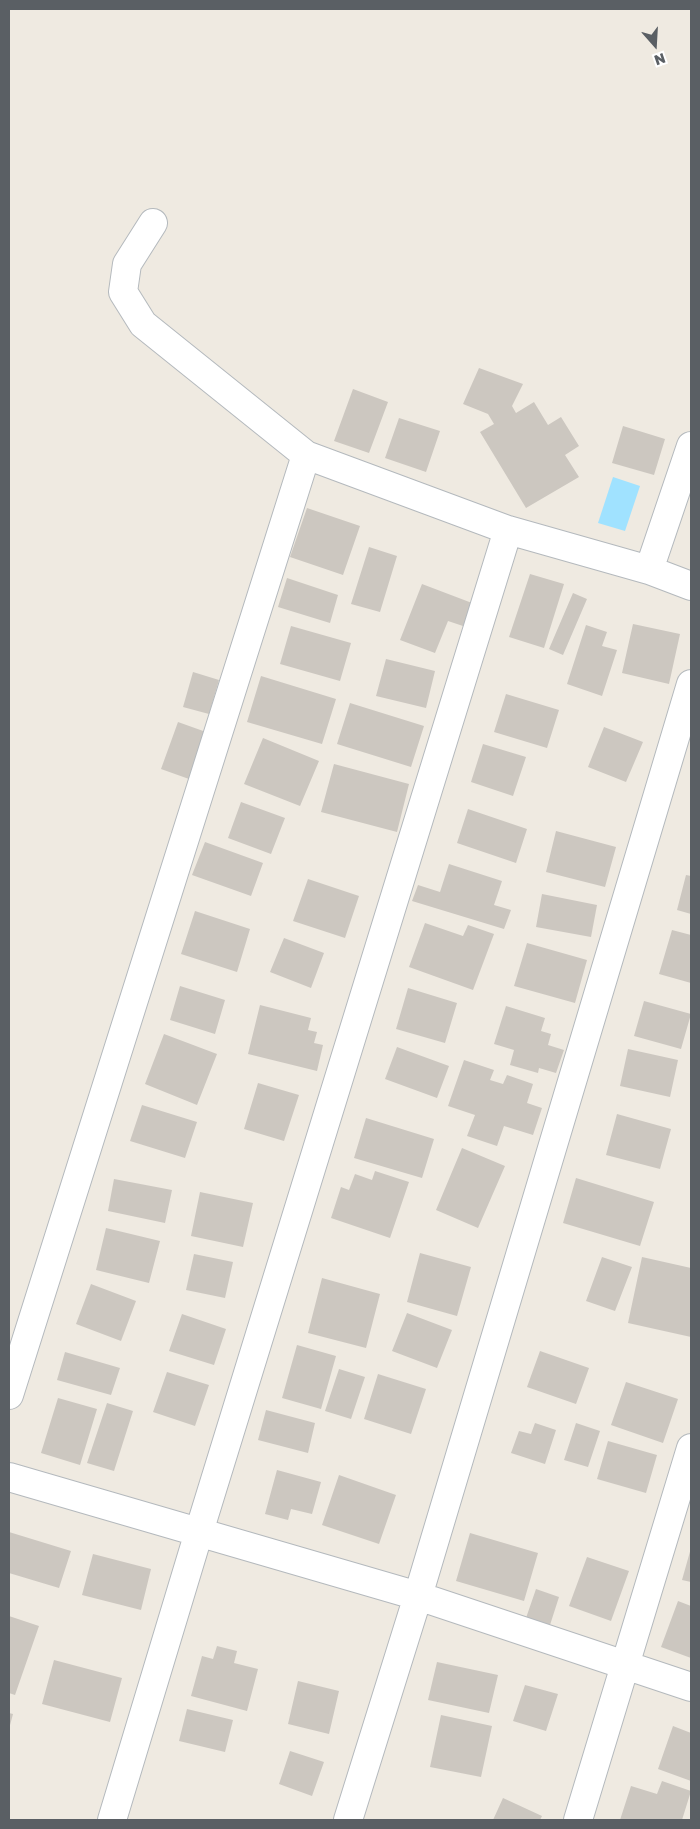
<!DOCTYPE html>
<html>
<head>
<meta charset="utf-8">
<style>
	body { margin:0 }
	#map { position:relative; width:700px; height:1829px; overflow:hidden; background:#efeae1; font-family:"Golos Text",sans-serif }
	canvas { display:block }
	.frame { position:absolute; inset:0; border:10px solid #5a5f64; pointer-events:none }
	.north { position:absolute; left:630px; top:20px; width:50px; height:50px; -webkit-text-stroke:4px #fff; paint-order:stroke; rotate:161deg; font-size:14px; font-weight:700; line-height:20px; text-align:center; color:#5a5f64 }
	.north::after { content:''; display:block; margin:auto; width:18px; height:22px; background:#5a5f64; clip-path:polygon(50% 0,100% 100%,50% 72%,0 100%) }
</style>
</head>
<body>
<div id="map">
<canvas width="700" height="1829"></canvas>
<div class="frame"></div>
<div class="north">N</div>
</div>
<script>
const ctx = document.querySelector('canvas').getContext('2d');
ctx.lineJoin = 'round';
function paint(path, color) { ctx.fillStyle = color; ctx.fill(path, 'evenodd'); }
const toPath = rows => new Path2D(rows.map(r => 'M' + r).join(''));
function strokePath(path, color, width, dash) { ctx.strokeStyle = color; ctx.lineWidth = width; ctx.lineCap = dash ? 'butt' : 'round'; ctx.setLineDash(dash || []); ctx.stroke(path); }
const water = toPath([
	[613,477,640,486,625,531,598,523]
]);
const building = toPath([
	[479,368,523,384,512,406,516,413,534,402,548,425,561,417,579,446,565,455,579,477,526,508,480,432,494,424,488,414,463,404],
	[353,389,388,402,369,453,334,441],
	[399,418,440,431,426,472,385,458],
	[623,426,665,439,654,475,612,463],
	[307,508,360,526,343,575,290,557],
	[369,547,397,556,380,612,351,604],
	[530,574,564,584,544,648,509,637],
	[287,578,338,595,330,623,278,607],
	[422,584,472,603,463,626,448,621,435,653,400,640],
	[573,593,587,599,563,655,549,649],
	[633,624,680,634,669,684,622,673],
	[586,625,607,632,602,646,617,650,602,696,567,684],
	[291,626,351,643,340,681,280,664],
	[386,659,435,671,426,708,376,696],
	[193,672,219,680,209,714,183,707],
	[261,676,336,699,322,744,247,722],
	[506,694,559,710,547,748,494,732],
	[350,703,424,726,411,767,337,744],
	[178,722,206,732,189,779,161,769],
	[604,727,643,742,626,782,588,767],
	[263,738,319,761,300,806,244,784],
	[483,744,526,757,513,796,471,782],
	[334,764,409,784,397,832,321,812],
	[241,802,285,818,271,854,228,838],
	[468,809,527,829,516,863,457,843],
	[556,831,616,847,605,887,546,872],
	[205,842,263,863,251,896,192,875],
	[449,864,502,881,494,905,511,910,504,929,412,901,418,885,440,892],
	[686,875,691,876,691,914,677,910],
	[308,879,359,896,345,938,293,921],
	[542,894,597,905,591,937,536,927],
	[195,911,250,929,237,972,181,954],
	[425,923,463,936,468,925,494,934,473,990,409,967],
	[672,930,691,935,691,983,659,974],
	[284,938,324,953,311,988,270,972],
	[527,943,587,960,575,1003,514,986],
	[180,986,225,1000,215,1034,170,1020],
	[408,988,457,1003,445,1043,396,1029],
	[644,1001,691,1014,681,1049,634,1036],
	[260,1005,311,1018,308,1030,317,1032,314,1043,323,1045,317,1071,248,1054],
	[506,1006,545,1018,541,1031,551,1034,548,1045,564,1050,556,1073,539,1068,538,1073,510,1065,514,1050,494,1044],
	[164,1034,217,1054,197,1105,145,1084],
	[397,1047,449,1066,437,1098,385,1079],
	[628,1049,678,1060,670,1097,620,1086],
	[464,1060,494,1070,490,1080,503,1084,507,1075,533,1084,527,1103,542,1108,533,1135,504,1126,497,1146,467,1136,475,1115,448,1106],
	[258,1083,299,1095,284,1141,244,1129],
	[142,1105,197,1122,185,1158,130,1141],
	[617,1114,671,1129,660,1169,606,1155],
	[366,1118,434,1139,422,1178,354,1158],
	[462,1148,505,1166,478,1228,436,1210],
	[375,1171,409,1182,390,1238,331,1218,341,1187,349,1190,355,1174,372,1180],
	[576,1178,654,1202,640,1246,563,1223],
	[114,1179,172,1190,165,1223,108,1211],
	[200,1192,253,1203,243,1247,191,1236],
	[106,1228,160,1241,149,1283,96,1270],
	[420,1253,471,1267,457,1316,407,1302],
	[194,1254,233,1262,225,1298,186,1290],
	[602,1257,632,1267,615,1311,586,1301],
	[642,1257,691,1268,691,1337,628,1323],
	[322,1278,380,1294,366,1348,308,1333],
	[91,1284,136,1301,121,1341,76,1324],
	[407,1313,452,1330,437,1368,392,1351],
	[182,1314,226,1329,214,1365,169,1351],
	[297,1345,336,1356,321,1409,282,1398],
	[540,1351,589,1368,576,1404,527,1387],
	[65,1352,120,1368,111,1395,57,1380],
	[339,1369,365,1377,351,1419,325,1411],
	[167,1372,209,1385,195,1426,153,1412],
	[378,1374,426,1389,411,1434,364,1419],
	[626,1382,678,1399,663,1443,611,1425],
	[58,1398,97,1409,80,1465,41,1453],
	[107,1403,133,1411,114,1471,87,1463],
	[266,1410,315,1423,308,1453,258,1440],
	[535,1423,556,1430,545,1464,511,1453,519,1431,531,1434],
	[576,1423,600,1431,588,1467,564,1460],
	[608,1441,657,1455,646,1493,597,1479],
	[277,1470,321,1482,312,1514,291,1509,288,1520,265,1514],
	[339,1475,396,1495,379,1544,322,1525],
	[9,1532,71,1551,59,1588,9,1573],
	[470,1533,538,1553,524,1601,456,1581],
	[691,1548,691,1582,682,1580],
	[93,1554,151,1569,141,1610,82,1595],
	[587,1557,629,1571,611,1621,569,1606],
	[536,1589,559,1597,550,1625,526,1618],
	[678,1601,691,1606,691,1658,661,1647],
	[9,1616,39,1626,15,1695,9,1693],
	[217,1646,237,1651,234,1663,258,1669,247,1711,191,1696,202,1656,213,1659],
	[54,1660,122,1678,110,1722,42,1704],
	[437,1662,498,1675,489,1713,428,1700],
	[298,1681,339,1691,329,1734,288,1724],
	[525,1685,558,1694,546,1731,513,1721],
	[187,1709,233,1720,225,1752,179,1741],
	[9,1713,13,1714,9,1729],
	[441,1715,492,1726,481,1777,430,1767],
	[673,1726,691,1733,691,1781,658,1769],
	[290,1751,324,1762,312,1796,279,1784],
	[662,1781,691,1791,682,1820,620,1820,631,1786,657,1794],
	[503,1798,542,1816,540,1820,493,1820]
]);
const minor = toPath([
	[153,223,127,264,123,292,143,324,306,455,508,530,649,570,691,586],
	[649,570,691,446],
	[9,1395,306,455],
	[9,1477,418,1596,691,1687],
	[112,1820,199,1532,508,530],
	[348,1820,418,1596,691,684],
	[578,1820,691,1448]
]);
paint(water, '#a0e2ff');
paint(building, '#ccc7c0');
strokePath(minor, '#b4b9bd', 30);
strokePath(minor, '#fff', 28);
</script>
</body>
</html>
